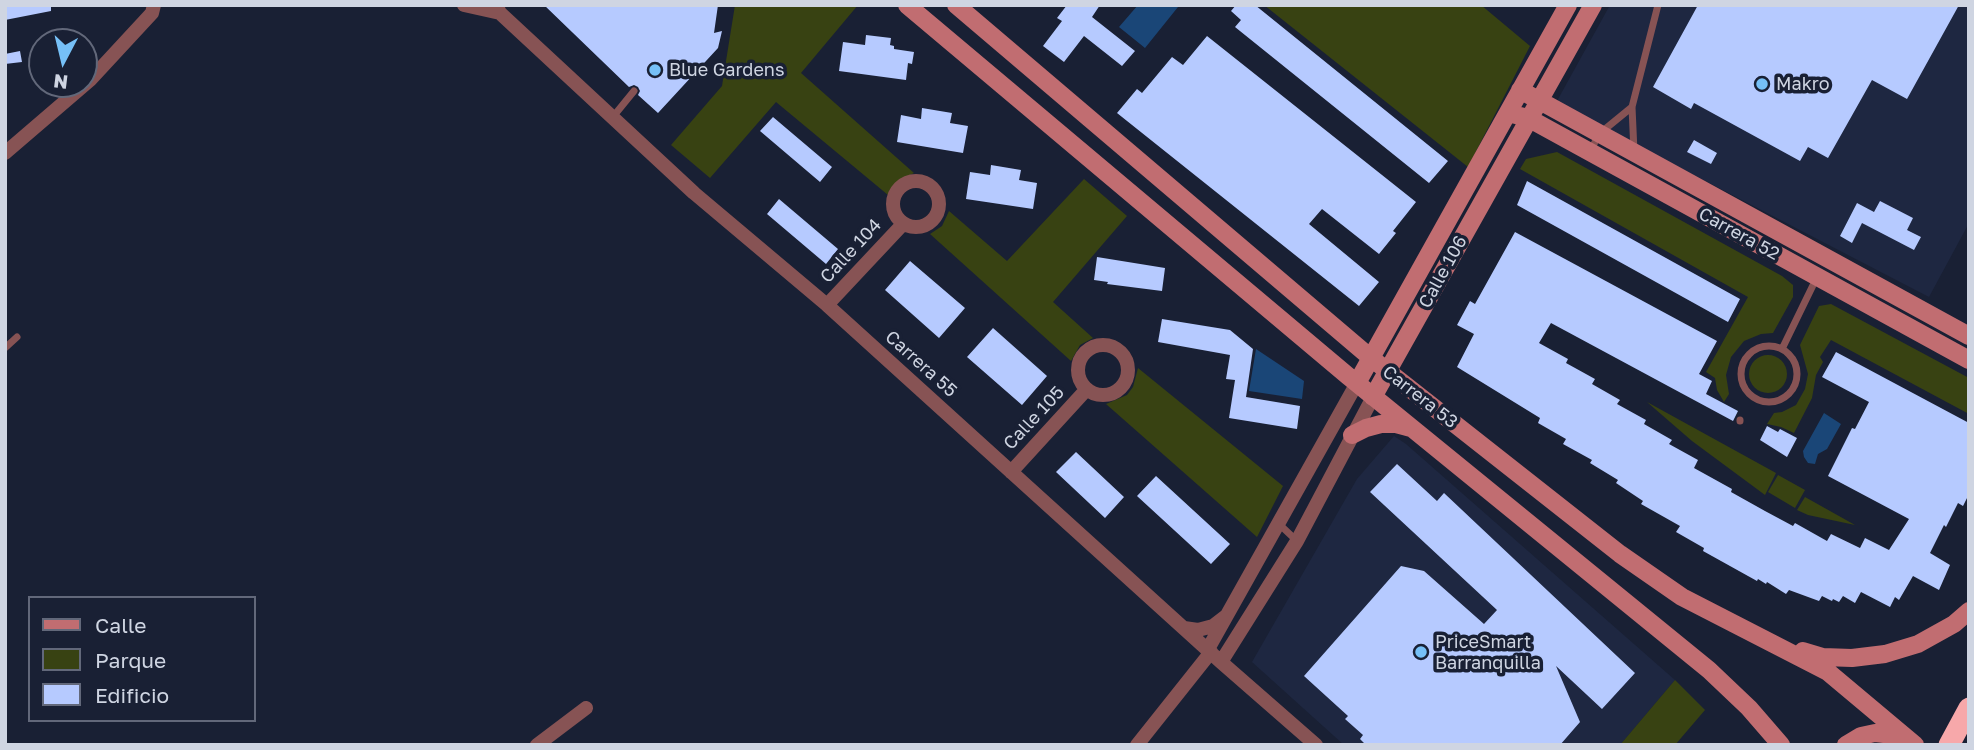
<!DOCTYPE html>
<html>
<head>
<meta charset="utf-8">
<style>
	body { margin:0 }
	#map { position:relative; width:1974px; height:750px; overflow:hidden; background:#192034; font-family:"Golos Text",sans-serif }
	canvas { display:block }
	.frame { position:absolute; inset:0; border:7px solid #cfd5e2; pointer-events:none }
	.legend { position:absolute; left:28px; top:596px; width:228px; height:126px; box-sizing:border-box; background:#192034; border:2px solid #62687a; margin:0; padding:9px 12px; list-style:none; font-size:21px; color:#cfd5e2 }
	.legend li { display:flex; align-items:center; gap:14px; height:35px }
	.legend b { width:35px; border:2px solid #62687a }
	.north { position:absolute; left:28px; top:28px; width:70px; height:70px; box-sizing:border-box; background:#192034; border:2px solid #62687a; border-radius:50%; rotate:187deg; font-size:19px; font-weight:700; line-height:28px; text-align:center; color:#cfd5e2 }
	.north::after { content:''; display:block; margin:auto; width:24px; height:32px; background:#76c0f7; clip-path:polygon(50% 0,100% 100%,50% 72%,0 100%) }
</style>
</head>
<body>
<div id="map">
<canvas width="1974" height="750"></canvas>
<div class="frame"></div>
<ul class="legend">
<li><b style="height:9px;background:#c16d71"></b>Calle</li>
<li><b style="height:19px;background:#384212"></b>Parque</li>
<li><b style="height:19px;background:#b6caff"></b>Edificio</li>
</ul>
<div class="north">N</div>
</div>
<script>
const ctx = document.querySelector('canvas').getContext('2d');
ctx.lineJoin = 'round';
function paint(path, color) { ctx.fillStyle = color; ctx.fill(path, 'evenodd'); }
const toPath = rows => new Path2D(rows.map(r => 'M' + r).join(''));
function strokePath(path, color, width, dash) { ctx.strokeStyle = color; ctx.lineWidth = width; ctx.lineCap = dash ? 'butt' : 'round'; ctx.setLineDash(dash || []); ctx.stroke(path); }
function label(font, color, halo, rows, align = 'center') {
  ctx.font = font + ' "Golos Text",sans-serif'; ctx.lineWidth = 7; ctx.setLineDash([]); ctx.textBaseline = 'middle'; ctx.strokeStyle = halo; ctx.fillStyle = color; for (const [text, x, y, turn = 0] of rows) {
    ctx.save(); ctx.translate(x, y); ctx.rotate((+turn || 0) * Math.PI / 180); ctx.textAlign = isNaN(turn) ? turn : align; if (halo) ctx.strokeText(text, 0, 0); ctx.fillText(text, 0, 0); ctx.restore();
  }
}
const built = toPath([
	[1610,5,1969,5,1969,223,1929,297,1634,144,1557,101],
	[1394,436,1406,444,1675,680,1620,745,1344,745,1252,662,1357,479]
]);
const green = toPath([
	[735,5,858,5,801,73,914,173,900,180,888,195,776,102,710,178,671,145,722,86],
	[1264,5,1481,5,1530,46,1468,167],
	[1557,152,1782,276,1793,285,1793,297,1773,333,1761,334,1744,341,1731,357,1726,375,1729,394,1724,402,1717,390,1715,378,1706,372,1748,297,1520,169,1526,159],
	[1084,179,1127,216,1053,302,1093,338,1080,345,1071,361,930,234,942,226,949,211,1007,261],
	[1831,304,1969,378,1969,414,1831,340,1820,357,1823,362,1816,375,1812,398,1794,433,1781,427,1767,424,1774,413,1782,412,1796,405,1805,389,1808,374,1800,345,1819,306],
	'1749 374a19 19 0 1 1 38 0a19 19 0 1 1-38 0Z',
	[1138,368,1283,486,1257,537,1106,404,1127,395,1133,387],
	[1647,402,1776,473,1765,495,1692,441],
	[1778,475,1805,490,1795,508,1768,492],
	[1805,497,1855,525,1808,515,1797,510],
	[1675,680,1705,710,1675,745,1620,745]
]);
const water = toPath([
	[1138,5,1178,7,1145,48,1119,27],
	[1256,349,1304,381,1302,399,1249,391],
	[1824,413,1841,424,1827,449,1818,454,1815,464,1808,463,1804,457,1803,451]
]);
const building = toPath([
	[5,5,51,5,51,11,5,20],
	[544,5,718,5,714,33,722,31,718,48,658,113,638,95,640,91,638,87,634,85,629,87],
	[1067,5,1100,5,1092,17,1135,51,1122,66,1084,36,1064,62,1043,46,1062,21,1057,18],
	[1236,5,1255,5,1448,161,1429,183,1235,27,1241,20,1231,11],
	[1698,5,1959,5,1907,99,1872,80,1828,158,1808,147,1800,161,1694,103,1691,109,1653,87],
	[866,35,891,38,890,45,894,46,894,49,914,52,912,64,908,63,906,80,839,71,843,42,865,45],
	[1207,36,1416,202,1393,231,1396,233,1379,254,1322,209,1309,224,1379,282,1359,306,1117,113,1137,89,1142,93,1172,57,1183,65],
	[20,51,22,62,5,64,5,54],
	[922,108,952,113,950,123,968,126,963,153,897,142,901,115,921,119],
	[773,117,832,167,820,182,760,131],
	[1694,140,1717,153,1711,164,1687,152],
	[991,165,1021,170,1019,180,1037,183,1033,209,966,199,970,172,990,175],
	[1527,181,1740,299,1728,322,1517,205],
	[779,199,838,249,826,264,767,214],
	[1880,201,1913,218,1907,230,1921,237,1914,250,1862,223,1852,243,1840,236,1857,203,1874,212],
	[1515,232,1717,341,1699,374,1712,381,1706,394,1738,411,1733,421,1551,323,1539,343,1568,359,1566,363,1595,379,1592,384,1620,400,1617,404,1646,420,1644,424,1672,440,1669,444,1698,460,1694,468,1732,489,1731,492,1765,511,1793,526,1795,523,1827,541,1831,534,1860,548,1865,538,1889,550,1909,519,1828,476,1852,428,1855,429,1869,402,1822,377,1836,352,1969,423,1969,494,1963,506,1958,503,1946,527,1944,525,1930,553,1950,565,1939,590,1913,576,1899,600,1895,597,1890,607,1861,592,1855,603,1843,596,1839,602,1833,599,1832,601,1822,596,1819,601,1789,590,1786,594,1767,582,1766,584,1758,579,1757,581,1703,551,1704,548,1676,532,1680,526,1641,504,1643,501,1616,483,1618,480,1590,463,1592,460,1563,444,1566,439,1538,423,1540,418,1457,367,1474,334,1457,325,1470,301,1475,304],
	[1097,257,1165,268,1162,291,1107,284,1108,282,1094,280],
	[910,261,965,308,939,338,885,290],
	[1162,319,1230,330,1253,349,1246,397,1300,406,1297,429,1229,418,1235,380,1226,379,1230,355,1158,342],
	[993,328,1047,376,1022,405,967,357],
	[1767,426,1778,432,1780,429,1797,438,1787,457,1760,440],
	[1076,452,1124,497,1105,518,1056,472],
	[1397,464,1437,501,1444,493,1635,673,1602,709,1556,666,1580,722,1560,745,1366,745,1360,739,1363,735,1345,719,1348,716,1304,676,1401,566,1424,571,1484,624,1497,610,1370,492],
	[1156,476,1230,544,1211,564,1137,496]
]);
const lane = toPath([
	[612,118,634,91],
	[1590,152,1599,134,1632,107],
	[1634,152,1632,107,1658,5],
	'1741 374a28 28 0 1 1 56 0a28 28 0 1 1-56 0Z',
	[5,348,17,337],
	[1782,349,1817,277],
	[1740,421,1740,420],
	[1279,524,1297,541]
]);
const street = toPath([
	[464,5,500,13],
	[496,5,500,13,694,193,827,305,1221,662,1316,745],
	[5,153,90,80,152,13,154,5],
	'893 204a23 23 0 1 1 46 0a23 23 0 1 1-46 0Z',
	[827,305,903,224],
	'1078 370a25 25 0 1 1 50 0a25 25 0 1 1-50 0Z',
	[1011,472,1086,390],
	[1184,628,1198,630,1213,626,1226,616],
	[1208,649,1357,383],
	[1221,662,1297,541,1373,397],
	[537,745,586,708],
	[1137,745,1211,652]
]);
const secondary = toPath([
	[907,5,1348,376,1709,670,1749,708,1781,745],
	[956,5,1371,358,1620,554,1682,597,1828,672,1915,745],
	[1520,90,1969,336],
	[1508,113,1528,118,1969,360],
	[1357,383,1568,5],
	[1373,397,1593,5],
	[1352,435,1366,428,1381,424,1396,424,1411,428],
	[1803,651,1823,657,1852,658,1885,654,1918,644,1954,624,1969,611],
	[1846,745,1861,736,1875,733,1902,736]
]);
const highway = toPath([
	[1949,745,1969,708]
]);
const markers = [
	[655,70,7,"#76c0f7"],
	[1762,84,7,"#76c0f7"],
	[1421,652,7,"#76c0f7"]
];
const poiNames = [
	["Blue Gardens",669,70],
	["Makro",1776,84],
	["PriceSmart",1435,642],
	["Barranquilla",1435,663]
];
const streetNames = [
	["Carrera 52",1739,234,29],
	["Calle 104",851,251,-47],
	["Calle 106",1443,272,-61],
	["Carrera 55",921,364,42],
	["Carrera 53",1420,397,38],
	["Calle 105",1034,418,-47]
];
paint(built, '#1e2741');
paint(green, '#384212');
paint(water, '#1a4677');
paint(building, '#b6caff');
strokePath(lane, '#875354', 7);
strokePath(street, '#875354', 14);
strokePath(secondary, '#c16d71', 18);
strokePath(highway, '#f7a8aa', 21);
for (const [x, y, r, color] of markers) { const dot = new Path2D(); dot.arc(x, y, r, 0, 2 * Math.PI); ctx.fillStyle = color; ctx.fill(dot); strokePath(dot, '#192034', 2.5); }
label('18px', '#cfd5e2', '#192034', poiNames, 'left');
label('18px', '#cfd5e2', '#192034', streetNames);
</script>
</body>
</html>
